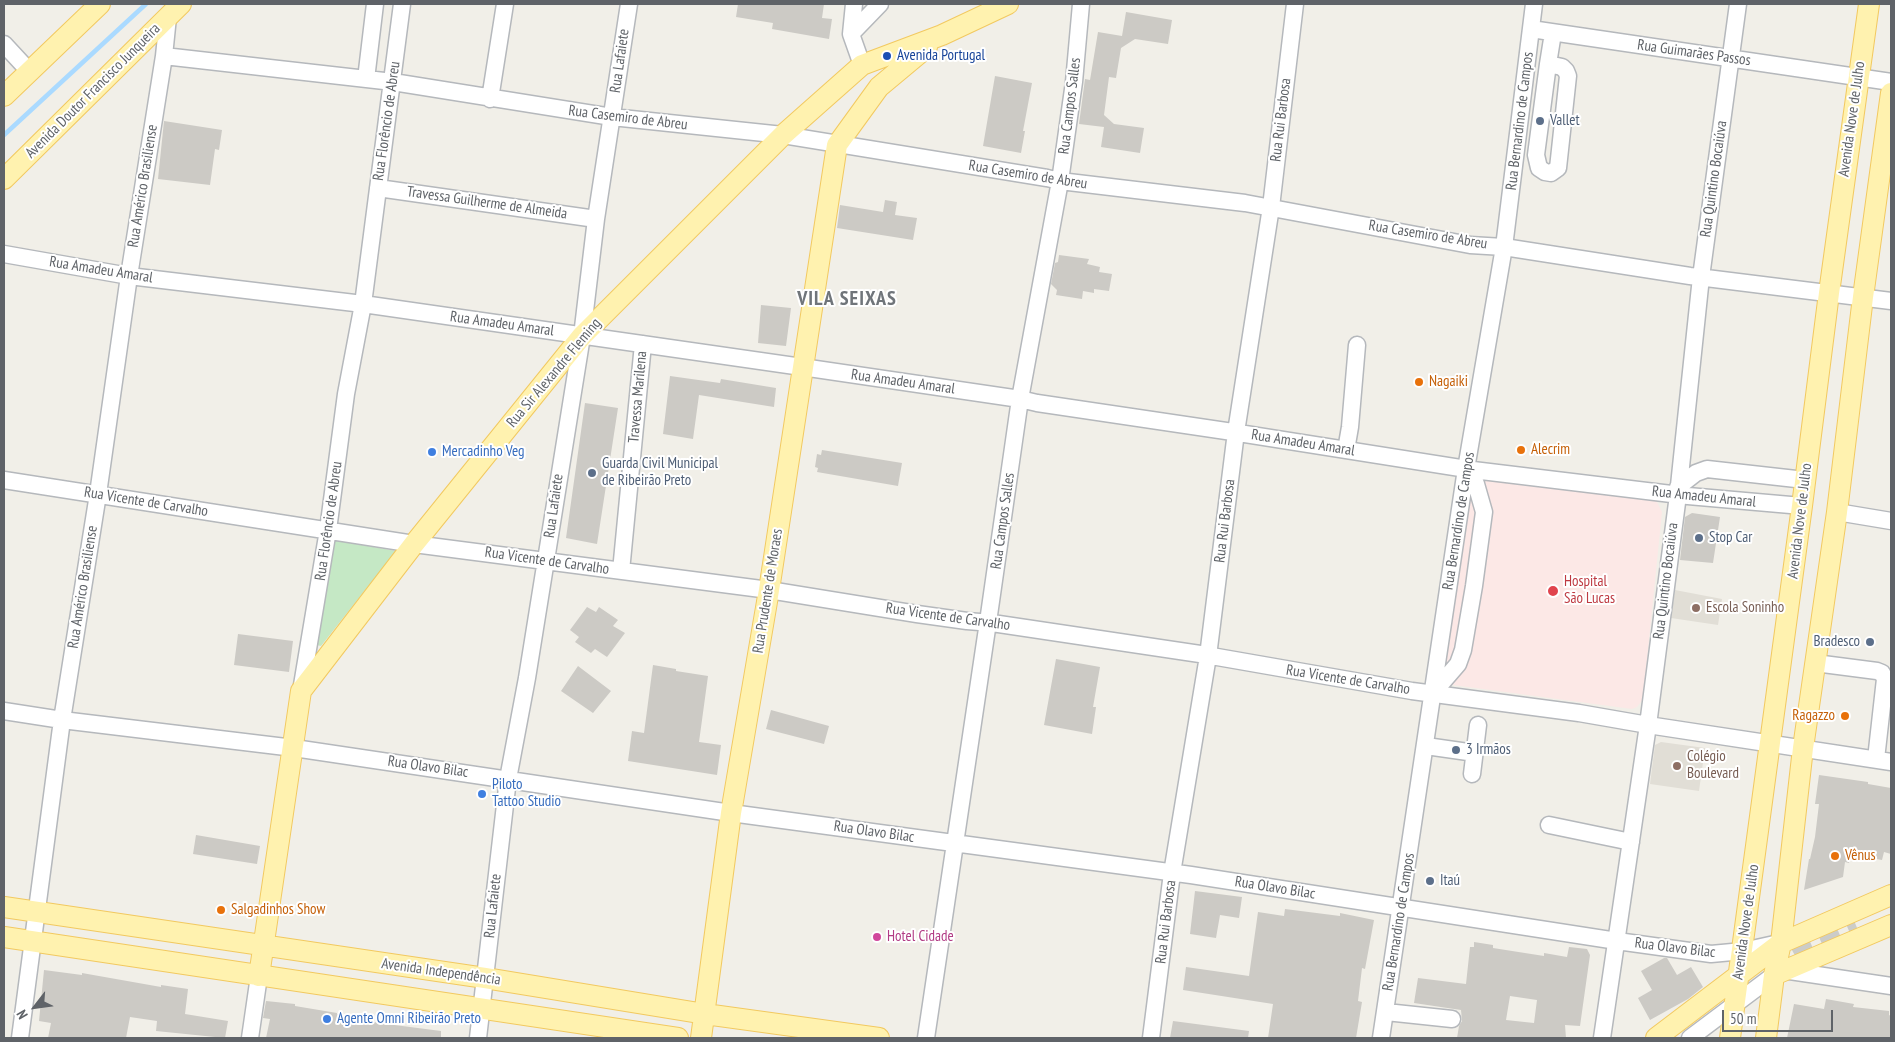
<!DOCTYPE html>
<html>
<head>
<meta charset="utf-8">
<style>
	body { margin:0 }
	#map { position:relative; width:1895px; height:1042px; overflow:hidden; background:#f1efe8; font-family:"PT Sans Narrow",sans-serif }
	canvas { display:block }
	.frame { position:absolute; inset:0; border:5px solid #5f6368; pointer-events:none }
	.north { position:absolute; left:10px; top:982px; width:50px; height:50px; -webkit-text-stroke:4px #fff; paint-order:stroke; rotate:240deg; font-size:14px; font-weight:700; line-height:20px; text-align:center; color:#5f6368 }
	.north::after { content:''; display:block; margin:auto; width:18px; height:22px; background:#5f6368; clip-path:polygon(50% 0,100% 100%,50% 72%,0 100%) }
	.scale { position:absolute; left:1722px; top:1010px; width:111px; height:22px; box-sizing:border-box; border:2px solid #5f6368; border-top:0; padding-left:6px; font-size:15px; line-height:18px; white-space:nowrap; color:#5f6368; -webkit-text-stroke:4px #fff; paint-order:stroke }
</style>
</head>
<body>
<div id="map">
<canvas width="1895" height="1042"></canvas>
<div class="frame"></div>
<div class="north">N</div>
<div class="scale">50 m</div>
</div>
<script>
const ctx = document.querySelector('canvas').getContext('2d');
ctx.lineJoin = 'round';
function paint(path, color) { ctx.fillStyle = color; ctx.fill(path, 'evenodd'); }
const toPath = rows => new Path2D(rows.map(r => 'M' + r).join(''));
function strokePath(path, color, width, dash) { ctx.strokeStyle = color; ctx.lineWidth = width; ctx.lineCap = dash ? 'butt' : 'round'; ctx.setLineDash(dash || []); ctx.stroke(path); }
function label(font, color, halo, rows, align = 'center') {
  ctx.font = font + ' "PT Sans Narrow",sans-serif'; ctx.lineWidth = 4; ctx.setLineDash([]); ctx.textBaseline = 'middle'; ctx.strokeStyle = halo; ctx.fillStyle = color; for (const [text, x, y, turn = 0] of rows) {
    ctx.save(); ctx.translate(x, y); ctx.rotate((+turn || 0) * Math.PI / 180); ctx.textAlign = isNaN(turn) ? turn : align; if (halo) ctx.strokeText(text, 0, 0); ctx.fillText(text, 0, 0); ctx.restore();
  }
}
const education = toPath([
	[1675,590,1722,599,1718,625,1671,618],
	[1661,742,1705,748,1699,791,1650,784,1655,745]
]);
const medical = toPath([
	[1474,475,1656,500,1662,512,1643,699,1637,707,1632,709,1453,685,1447,682,1441,674,1468,482]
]);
const green = toPath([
	[334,540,396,551,321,646,312,644]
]);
const stream = toPath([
	[4,135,146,4]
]);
const building = toPath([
	[738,4,824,4,822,18,832,19,829,39,772,29,773,23,736,17],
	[1126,12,1172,20,1168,44,1135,39,1121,48,1116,78,1109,77,1104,115,1114,124,1144,128,1140,153,1101,147,1104,127,1079,124,1085,79,1090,80,1098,32,1122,36],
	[995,76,1032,83,1023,131,1025,131,1021,153,983,146],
	[164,121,222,130,219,150,215,149,210,185,158,179],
	[885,200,897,202,895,215,917,218,913,240,837,228,840,205,883,212],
	[1059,255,1089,259,1087,264,1100,267,1099,272,1112,274,1109,291,1094,289,1094,293,1083,291,1082,299,1056,295,1057,290,1051,284,1055,263,1058,262],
	[761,305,791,308,786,346,758,343],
	[670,376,720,383,721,379,776,388,774,407,699,395,693,439,663,434],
	[585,403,618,408,597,544,566,538],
	[822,450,902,463,898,486,817,472,818,468,815,467,817,454,821,455],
	[1692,513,1720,517,1713,563,1680,560,1685,517],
	[587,607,596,612,599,607,618,620,613,626,625,633,607,657,595,649,591,653,575,642,579,637,570,630],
	[238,634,293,641,289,672,234,665],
	[1056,659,1100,667,1093,707,1096,707,1092,734,1044,725],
	[653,665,676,669,676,671,708,676,699,742,721,745,717,775,628,761,632,731,644,733],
	[578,666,611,691,593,713,561,691],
	[771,710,829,726,824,744,766,729],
	[1819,775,1868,782,1868,784,1891,788,1891,854,1884,852,1882,860,1850,854,1849,863,1845,862,1843,877,1804,890,1809,859,1810,859,1815,837,1819,804,1815,804],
	[196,835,260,846,257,864,193,854],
	[1195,891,1242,897,1239,918,1220,915,1216,938,1190,934],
	[1285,909,1340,916,1340,913,1374,920,1365,969,1362,968,1358,1001,1362,1002,1356,1038,1268,1038,1273,1004,1183,990,1186,967,1249,976,1258,912,1284,916],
	[1474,942,1493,945,1493,948,1544,956,1544,953,1567,957,1569,947,1587,949,1590,955,1580,1026,1565,1025,1566,1038,1457,1038,1459,1026,1462,1021,1461,1010,1414,1003,1418,978,1466,984,1470,947,1474,947],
	[1510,996,1537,1000,1534,1023,1506,1020],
	[1664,958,1667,958,1677,975,1691,967,1703,987,1688,999,1650,1020,1638,998,1652,990,1641,971],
	[44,970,82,975,82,973,161,987,161,985,188,989,185,1014,228,1021,225,1038,156,1031,157,1021,130,1017,126,1038,48,1038,51,1023,39,1021],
	[1826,999,1854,1004,1853,1007,1889,1011,1889,1015,1891,1016,1891,1038,1787,1038,1794,1004,1824,1009],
	[266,1001,295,1004,295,1006,337,1013,337,1014,379,1023,441,1031,441,1038,266,1038,270,1019,263,1018],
	[1173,1021,1249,1031,1248,1038,1170,1038]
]);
const majorTunnel = toPath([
	[1768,968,1775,961,1803,945,1855,923]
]);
const minor = toPath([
	[854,4,851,34,862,65],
	[1531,29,1891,82],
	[851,34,880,4],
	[4,44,29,71],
	[164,56,393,82,612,117,783,135,1047,178,1060,181,1245,203,1470,245,1504,247,1690,276,1891,301],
	[1548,64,1562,67,1566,71,1568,76,1558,168,1551,173,1545,172,1539,168,1536,155,1548,64,1553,33],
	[366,79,375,4],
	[490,99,505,4],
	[378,188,596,219],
	[4,254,129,276,363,304,802,367,1020,399,1037,403,1226,431,1473,470,1688,496,1802,506],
	[1346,450,1350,427,1357,345],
	[4,480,414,544,769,590,917,614,967,621,992,623,1200,654,1412,691,1579,713,1648,725,1891,762],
	[1678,487,1696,473,1707,469,1805,480],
	[1837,512,1891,521],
	[621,571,643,344],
	[1815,663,1877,671,1882,673,1885,679,1876,759],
	[301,691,328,530,346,394,363,304,402,4],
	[1433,693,1458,664,1463,650,1474,586,1484,512,1476,484,1466,469],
	[4,711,62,720,294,748,731,813,1191,875,1617,941,1711,954,1743,951,1779,943],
	[1426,746,1475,753],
	[1472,774,1478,725],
	[1549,825,1631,842],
	[1783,970,1891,986],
	[1386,1012,1452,1019],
	[20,1038,62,720,98,494,129,276,164,56,168,17],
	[250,1038,259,976],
	[478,1038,508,779,527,678,582,336,596,219,629,4],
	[926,1038,988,622,1020,399,1060,181,1074,82,1081,4],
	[1151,1038,1172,873,1208,656,1236,432,1271,207,1295,4],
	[1381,1038,1466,469,1504,247,1534,4],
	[1602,1038,1648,725,1678,495,1701,277,1738,4],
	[1690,1038,1774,975]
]);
const major = toPath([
	[4,96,100,4],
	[4,179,181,4],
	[4,907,485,978,705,1014,879,1038],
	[4,937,678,1038],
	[1774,975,1891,925],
	[259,976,301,691,414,544,582,336,783,135,862,65,942,35,1008,4],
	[701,1038,731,813,769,590,837,145,879,87,927,47],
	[1656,1038,1781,943,1891,895],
	[1730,1038,1802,506,1829,293,1869,4],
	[1766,1038,1774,975,1781,943,1803,748,1837,512,1863,297,1891,93]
]);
const markers = [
	[887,56,5,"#1a4fb4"],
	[1540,121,5,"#5c6f8a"],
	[1419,382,5,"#e8710a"],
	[1521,450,5,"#e8710a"],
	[432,452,5,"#3f7fe0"],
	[592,473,5,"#5c6f8a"],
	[1699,538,5,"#5c6f8a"],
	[1553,591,6,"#e0444e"],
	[1696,608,5,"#8d6e63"],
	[1870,642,5,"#5c6f8a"],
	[1845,716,5,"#e8710a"],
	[1456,750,5,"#5c6f8a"],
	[1677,766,5,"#8d6e63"],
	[482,794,5,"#3f7fe0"],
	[1835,856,5,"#e8710a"],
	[1430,881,5,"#5c6f8a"],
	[221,910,5,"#e8710a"],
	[877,937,5,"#d1479c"],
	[327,1019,5,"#3f7fe0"]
];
const streetNames = [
	["Rua Guimarães Passos",1694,53,8],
	["Rua Lafaiete",620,61,-82],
	["Avenida Doutor Francisco Junqueira",93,91,-45],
	["Rua Campos Salles",1070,106,-83],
	["Rua Casemiro de Abreu",628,118,7],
	["Avenida Nove de Julho",1852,119,-82],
	["Rua Rui Barbosa",1281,120,-83],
	["Rua Florêncio de Abreu",387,121,-82],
	["Rua Bernardino de Campos",1520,121,-83],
	["Rua Casemiro de Abreu",1028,175,9],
	["Rua Quintino Bocaiúva",1714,179,-82],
	["Rua Américo Brasiliense",143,186,-81],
	["Travessa Guilherme de Almeida",487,203,8],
	["Rua Casemiro de Abreu",1428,235,9],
	["Rua Amadeu Amaral",101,270,9],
	["Rua Amadeu Amaral",502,324,8],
	["Rua Sir Alexandre Fleming",554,373,-50],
	["Rua Amadeu Amaral",903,382,8],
	["Travessa Marilena",638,397,-85],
	["Rua Amadeu Amaral",1303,443,9],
	["Rua Amadeu Amaral",1704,497,6],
	["Rua Vicente de Carvalho",146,502,9],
	["Rua Lafaiete",554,506,-82],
	["Rua Florêncio de Abreu",329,521,-82],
	["Rua Campos Salles",1003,521,-82],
	["Rua Rui Barbosa",1225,521,-83],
	["Rua Bernardino de Campos",1459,521,-81],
	["Avenida Nove de Julho",1800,521,-83],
	["Rua Vicente de Carvalho",547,561,8],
	["Rua Quintino Bocaiúva",1666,581,-83],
	["Rua Américo Brasiliense",83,587,-81],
	["Rua Prudente de Moraes",768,591,-81],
	["Rua Vicente de Carvalho",948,617,8],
	["Rua Vicente de Carvalho",1348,680,9],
	["Rua Olavo Bilac",428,767,8],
	["Rua Olavo Bilac",874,832,8],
	["Rua Olavo Bilac",1275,888,9],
	["Rua Lafaiete",493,906,-84],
	["Rua Rui Barbosa",1166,922,-83],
	["Rua Bernardino de Campos",1399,922,-81],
	["Avenida Nove de Julho",1746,922,-82],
	["Rua Olavo Bilac",1675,948,7],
	["Avenida Independência",441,972,8]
];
const transitNames = [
	["Avenida Portugal",897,56]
];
const serviceNames = [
	["Vallet",1550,121],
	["Guarda Civil Municipal",602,464],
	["de Ribeirão Preto",602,481],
	["Stop Car",1709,538],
	["Bradesco",1860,642,"right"],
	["3 Irmãos",1466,750],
	["Itaú",1440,881]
];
const foodNames = [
	["Nagaiki",1429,382],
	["Alecrim",1531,450],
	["Ragazzo",1835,716,"right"],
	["Vênus",1845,856],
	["Salgadinhos Show",231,910]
];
const shopNames = [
	["Mercadinho Veg",442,452],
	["Piloto",492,785],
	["Tattoo Studio",492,802],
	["Agente Omni Ribeirão Preto",337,1019]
];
const healthNames = [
	["Hospital",1564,582],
	["São Lucas",1564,599]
];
const educationNames = [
	["Escola Soninho",1706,608],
	["Colégio",1687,757],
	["Boulevard",1687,774]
];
const hotelNames = [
	["Hotel Cidade",887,937]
];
const districtNames = [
	["VILA SEIXAS",847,299]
];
paint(education, '#e1ded6');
paint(medical, '#fce8e6');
paint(green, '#c5e8c5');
strokePath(stream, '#aadaff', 4.5);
paint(building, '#cccac5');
strokePath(majorTunnel, '#ccccc8', 20, [20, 10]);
strokePath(minor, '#b5b8bc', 19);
strokePath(major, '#f2c960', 22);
strokePath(minor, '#fff', 16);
strokePath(major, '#fff2af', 20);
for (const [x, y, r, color] of markers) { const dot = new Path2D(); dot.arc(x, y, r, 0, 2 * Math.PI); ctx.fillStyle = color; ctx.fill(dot); strokePath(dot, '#fff', 2); }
label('15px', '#5f6368', '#fff', streetNames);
label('15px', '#164399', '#fff', transitNames, 'left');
label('15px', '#4e5e75', '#fff', serviceNames, 'left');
label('15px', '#c56008', '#fff', foodNames, 'left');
label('15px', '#366cbe', '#fff', shopNames, 'left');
label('15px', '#be3a42', '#fff', healthNames, 'left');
label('15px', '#785e54', '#fff', educationNames, 'left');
label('15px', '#b23c85', '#fff', hotelNames, 'left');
ctx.letterSpacing = '1px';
label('bold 20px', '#70757a', '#fff', districtNames);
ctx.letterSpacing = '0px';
</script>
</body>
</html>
